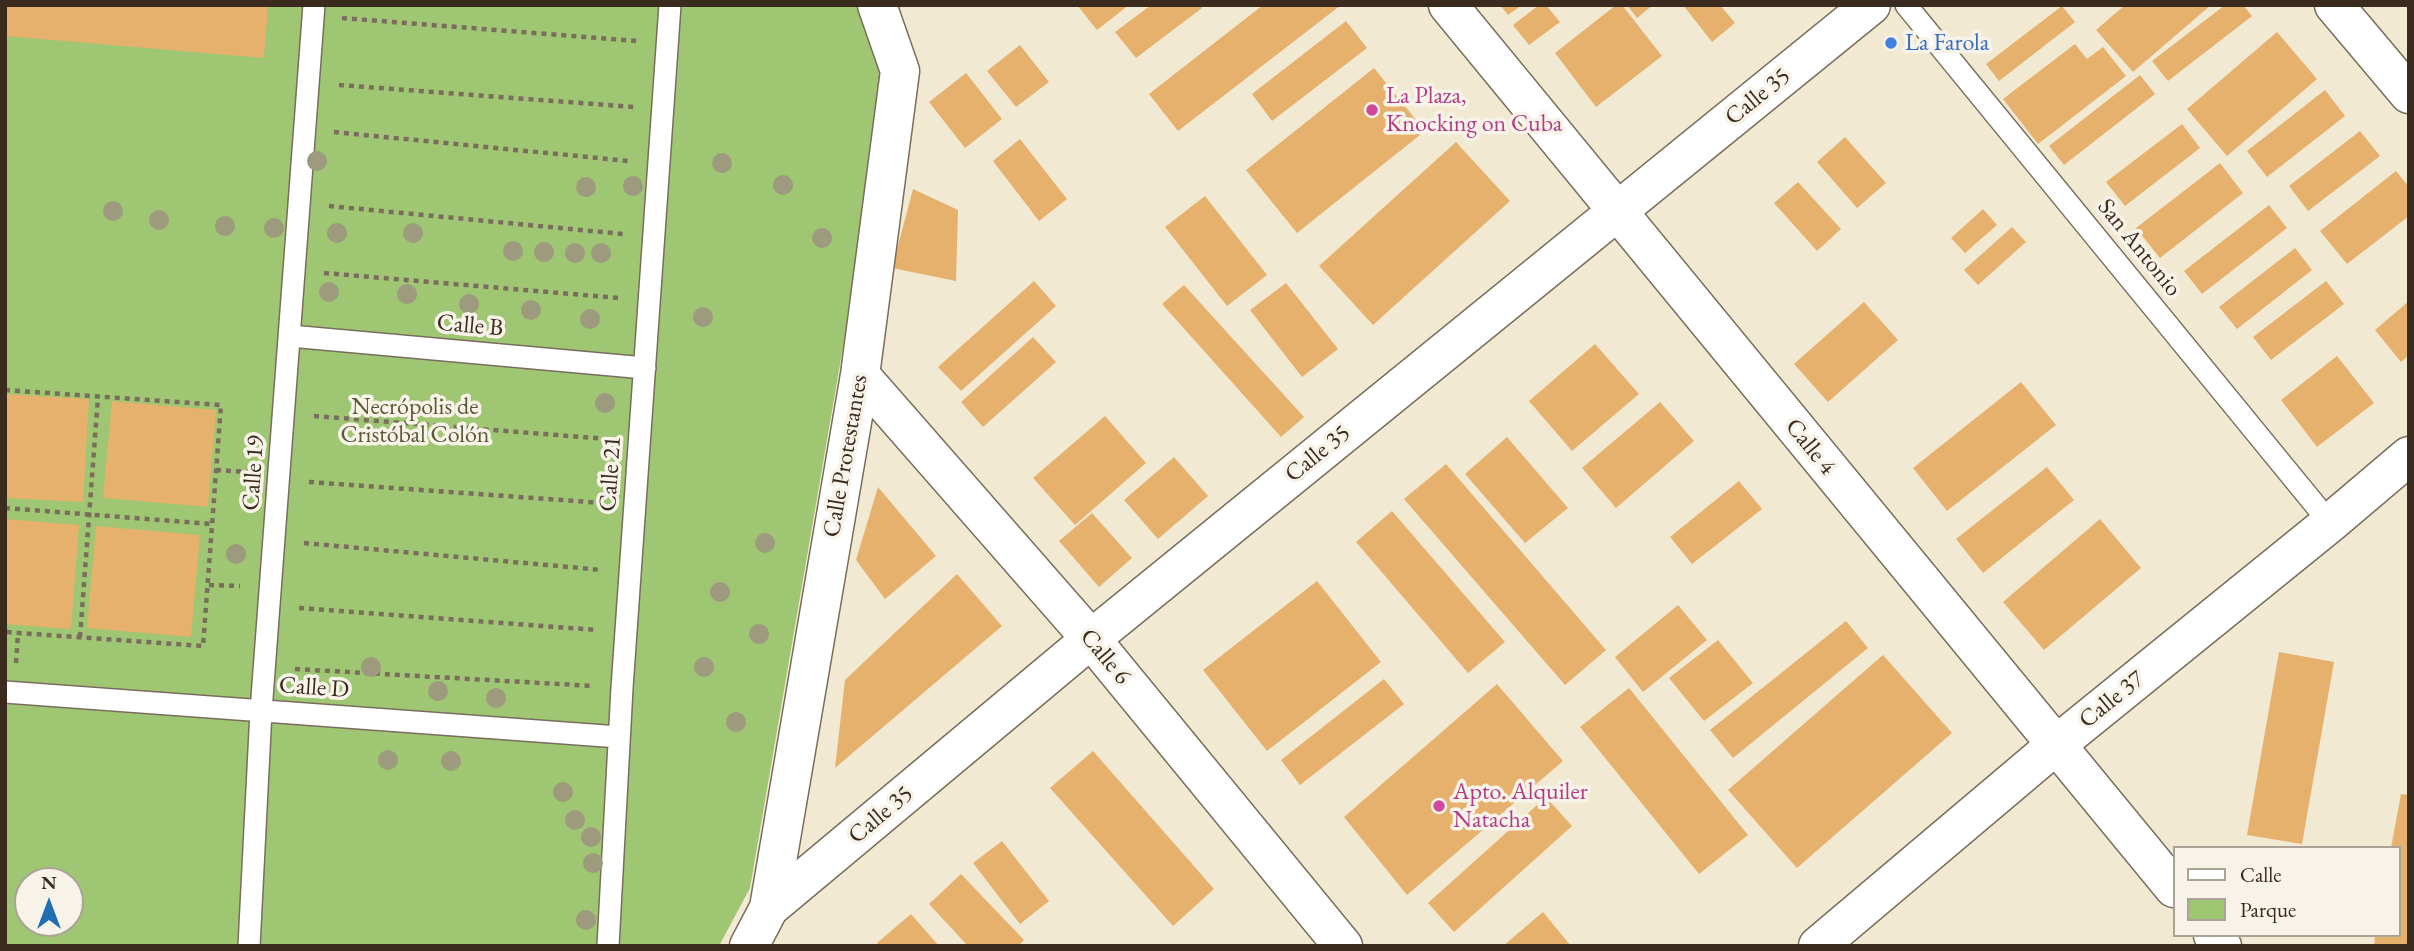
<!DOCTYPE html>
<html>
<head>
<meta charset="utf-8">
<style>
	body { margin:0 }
	#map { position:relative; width:2414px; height:951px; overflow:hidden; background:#f2e9d3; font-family:"EB Garamond",serif }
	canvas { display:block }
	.frame { position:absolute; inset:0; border:7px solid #3b2a1e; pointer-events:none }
	.legend { position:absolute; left:2173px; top:846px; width:228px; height:91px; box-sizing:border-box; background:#f7f3e8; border:2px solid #aca397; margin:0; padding:9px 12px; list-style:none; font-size:21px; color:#3b2a1e }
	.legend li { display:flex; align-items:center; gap:14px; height:35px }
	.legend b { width:35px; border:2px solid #aca397 }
	.north { position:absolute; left:14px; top:867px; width:70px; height:70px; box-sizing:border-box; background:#f7f3e8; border:2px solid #aca397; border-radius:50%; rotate:0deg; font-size:19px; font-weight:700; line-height:28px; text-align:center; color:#3b2a1e }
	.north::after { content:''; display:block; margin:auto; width:24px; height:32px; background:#1f6fb2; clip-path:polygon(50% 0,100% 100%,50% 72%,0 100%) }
</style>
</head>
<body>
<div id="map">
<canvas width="2414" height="951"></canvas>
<div class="frame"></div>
<ul class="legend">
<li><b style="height:9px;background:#fff"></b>Calle</li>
<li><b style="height:19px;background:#9fc672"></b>Parque</li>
</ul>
<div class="north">N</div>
</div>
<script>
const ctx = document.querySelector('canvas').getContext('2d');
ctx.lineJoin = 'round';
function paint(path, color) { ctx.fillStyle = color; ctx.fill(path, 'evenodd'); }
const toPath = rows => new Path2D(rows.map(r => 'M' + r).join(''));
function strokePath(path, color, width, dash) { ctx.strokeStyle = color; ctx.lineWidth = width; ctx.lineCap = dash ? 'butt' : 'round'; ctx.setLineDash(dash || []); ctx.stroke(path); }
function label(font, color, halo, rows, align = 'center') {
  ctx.font = font + ' "EB Garamond",serif'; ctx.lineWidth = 7; ctx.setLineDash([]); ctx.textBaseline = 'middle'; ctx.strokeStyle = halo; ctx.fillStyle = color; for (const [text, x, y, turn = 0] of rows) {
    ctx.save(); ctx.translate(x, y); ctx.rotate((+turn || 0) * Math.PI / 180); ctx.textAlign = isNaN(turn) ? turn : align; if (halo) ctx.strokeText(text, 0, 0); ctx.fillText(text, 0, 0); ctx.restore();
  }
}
const green = toPath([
	[5,5,863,5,890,73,750,888,719,946,5,946],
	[28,881,70,881,70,923,28,923]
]);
const building = toPath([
	[5,5,268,5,264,58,5,36],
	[1077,5,1129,5,1097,30],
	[1151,5,1200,5,1202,8,1136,58,1115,32],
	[1263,5,1341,5,1178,131,1149,94],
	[1500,5,1522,5,1508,15],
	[1539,5,1546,5,1560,22,1529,45,1513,25],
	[1616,5,1622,5,1662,56,1596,107,1555,53],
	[1627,5,1653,5,1637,18],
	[1683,5,1720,5,1735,23,1712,42],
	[2125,5,2211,5,2133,72,2096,30],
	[2225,5,2243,5,2252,16,2168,81,2152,61],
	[2062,6,2075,22,1999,81,1986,64],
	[1346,21,1367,48,1272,121,1252,94],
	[2277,32,2317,79,2227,156,2187,109],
	[2075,44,2087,59,2103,47,2126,76,2038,144,2003,99],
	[1020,45,1049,82,1016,107,987,71],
	[1374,68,1425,131,1297,233,1246,170],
	[966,73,1002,119,965,148,929,102],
	[2140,75,2155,94,2064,165,2049,146],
	[2325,90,2345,116,2267,177,2247,151],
	[2182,124,2200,148,2125,206,2106,182],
	[2360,131,2380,156,2308,211,2289,186],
	[1845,137,1886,183,1857,208,1817,162],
	[1020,139,1067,199,1039,221,993,161],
	[1456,142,1510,201,1373,325,1319,266],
	[2220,163,2243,193,2160,258,2136,228],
	[2396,171,2409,187,2409,216,2347,264,2320,231],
	[1798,182,1841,229,1817,251,1774,203],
	[913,189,958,210,956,281,892,268],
	[1205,196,1267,275,1227,306,1165,227],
	[2269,205,2287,228,2202,294,2184,271],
	[1983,209,1997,225,1965,253,1951,238],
	[2012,227,2026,242,1978,285,1964,270],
	[2295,248,2312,270,2237,329,2219,307],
	[1034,281,1056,306,961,391,938,367],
	[2326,281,2344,304,2271,360,2253,337],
	[1286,283,1338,349,1302,377,1250,310],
	[1184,285,1304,417,1281,437,1162,304],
	[2409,301,2409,355,2401,362,2375,330],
	[1864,302,1898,340,1828,402,1794,364],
	[1033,337,1056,362,983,427,961,402],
	[1595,344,1639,394,1572,451,1529,401],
	[2337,356,2374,403,2317,447,2281,400],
	[2021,382,2056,425,1947,511,1913,468],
	[5,394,89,399,83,502,5,498],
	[112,401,216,410,208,507,103,498],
	[1660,402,1694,441,1616,508,1582,468],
	[1105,416,1146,463,1075,525,1033,478],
	[1507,437,1568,508,1525,543,1465,474],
	[1174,457,1208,496,1158,539,1124,500],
	[1446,464,1606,650,1565,685,1404,499],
	[2047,467,2074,500,1983,573,1956,539],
	[1739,481,1762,509,1692,564,1670,537],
	[878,487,936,556,885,599,856,560],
	[1392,511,1505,642,1468,673,1356,542],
	[1092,513,1132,558,1099,587,1059,541],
	[5,519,79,525,71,629,5,624],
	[2100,519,2141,568,2044,650,2003,602],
	[96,526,200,535,191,637,87,628],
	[957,574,1002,626,835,768,845,680],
	[1317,581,1381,662,1267,751,1203,670],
	[1678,605,1707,640,1643,692,1615,657],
	[1846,621,1868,648,1733,758,1710,730],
	[1718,640,1753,683,1704,721,1669,678],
	[2279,652,2334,662,2302,844,2247,835],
	[1883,655,1952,733,1797,868,1728,790],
	[1384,679,1404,704,1300,785,1281,760],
	[1497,684,1563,761,1407,895,1344,817],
	[1629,688,1748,835,1699,874,1580,727],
	[1093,751,1214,889,1173,926,1050,788],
	[2401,794,2409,795,2409,946,2374,946,2375,935,2398,935,2398,848,2391,848],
	[1546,797,1572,826,1454,932,1428,903],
	[1002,841,1049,901,1020,924,973,863],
	[961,874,1024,940,1018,946,968,946,929,904],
	[1543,912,1571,946,1503,946],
	[911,914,939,946,879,946,877,943]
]);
const path = toPath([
	[342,18,637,41],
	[339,85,634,107],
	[334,132,628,161],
	[329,206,623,234],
	[324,273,619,298],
	[5,390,221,405,203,646,5,632],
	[314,416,608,439],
	[216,470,250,472],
	[309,482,604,503],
	[5,508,212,524],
	[304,543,602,570],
	[209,585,240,586],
	[299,608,597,630],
	[80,637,98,397],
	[16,663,18,633],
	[295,669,594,686]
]);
const service = toPath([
	[1906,5,2330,523],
	[290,336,645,368],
	[5,692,619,737],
	[249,946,261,711,314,5],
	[608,946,622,688,670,5]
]);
const minor = toPath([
	[1448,5,2174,888],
	[2334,5,2409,94],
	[860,375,1091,639,1343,946],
	[769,908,1091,639,1871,5],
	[2213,935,2222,946],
	[749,946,769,908,860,375,900,71,877,5],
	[1818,946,2056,745,2330,523,2409,456]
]);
const trees = [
	[317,161],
	[722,163],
	[783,185],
	[633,186],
	[586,187],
	[113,211],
	[159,220],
	[225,226],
	[274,228],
	[337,233],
	[413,233],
	[822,238],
	[513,251],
	[544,252],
	[575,253],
	[601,253],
	[329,292],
	[407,294],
	[469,304],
	[531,310],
	[703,317],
	[590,319],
	[605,403],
	[765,543],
	[236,554],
	[720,592],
	[759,634],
	[371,667],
	[704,667],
	[438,691],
	[496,698],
	[736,722],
	[388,760],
	[451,761],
	[563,792],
	[575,820],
	[591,837],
	[593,863],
	[586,920]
];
const markers = [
	[1891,43,7,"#3f7fe0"],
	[1372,110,7,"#d1479c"],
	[1439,806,7,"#d1479c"]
];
const shopNames = [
	["La Farola",1905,43]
];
const hotelNames = [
	["La Plaza,",1386,96],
	["Knocking on Cuba",1386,124],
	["Apto. Alquiler",1453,792],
	["Natacha",1453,820]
];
const streetNames = [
	["Calle 35",1758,97,-39],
	["San Antonio",2139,248,51],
	["Calle B",470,326,5],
	["Calle 4",1810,447,51],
	["Calle 35",1318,454,-39],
	["Calle Protestantes",846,456,-80],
	["Calle 19",254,473,-86],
	["Calle 21",611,474,-86],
	["Calle 6",1105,657,50],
	["Calle D",314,688,4],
	["Calle 37",2112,700,-39],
	["Calle 35",881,815,-40]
];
const parkNames = [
	["Necrópolis de",415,407],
	["Cristóbal Colón",415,435]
];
paint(green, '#9fc672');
paint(building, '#e5b16d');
strokePath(service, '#7b6d5d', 24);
strokePath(minor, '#7b6d5d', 41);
strokePath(path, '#7b6d5d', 4.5, [5, 5]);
strokePath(service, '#fff', 21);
strokePath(minor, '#fff', 38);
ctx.fillStyle = '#9e9a7d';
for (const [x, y] of trees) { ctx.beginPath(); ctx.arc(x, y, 10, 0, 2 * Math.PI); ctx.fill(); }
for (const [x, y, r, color] of markers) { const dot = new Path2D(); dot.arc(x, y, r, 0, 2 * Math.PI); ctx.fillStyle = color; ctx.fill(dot); strokePath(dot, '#f7f3e8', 2.5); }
label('24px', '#366cbe', '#f7f3e8', shopNames, 'left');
label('24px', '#b23c85', '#f7f3e8', hotelNames, 'left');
label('24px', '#3b2a1e', '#f7f3e8', streetNames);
label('24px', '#595937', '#f7f3e8', parkNames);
</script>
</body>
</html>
